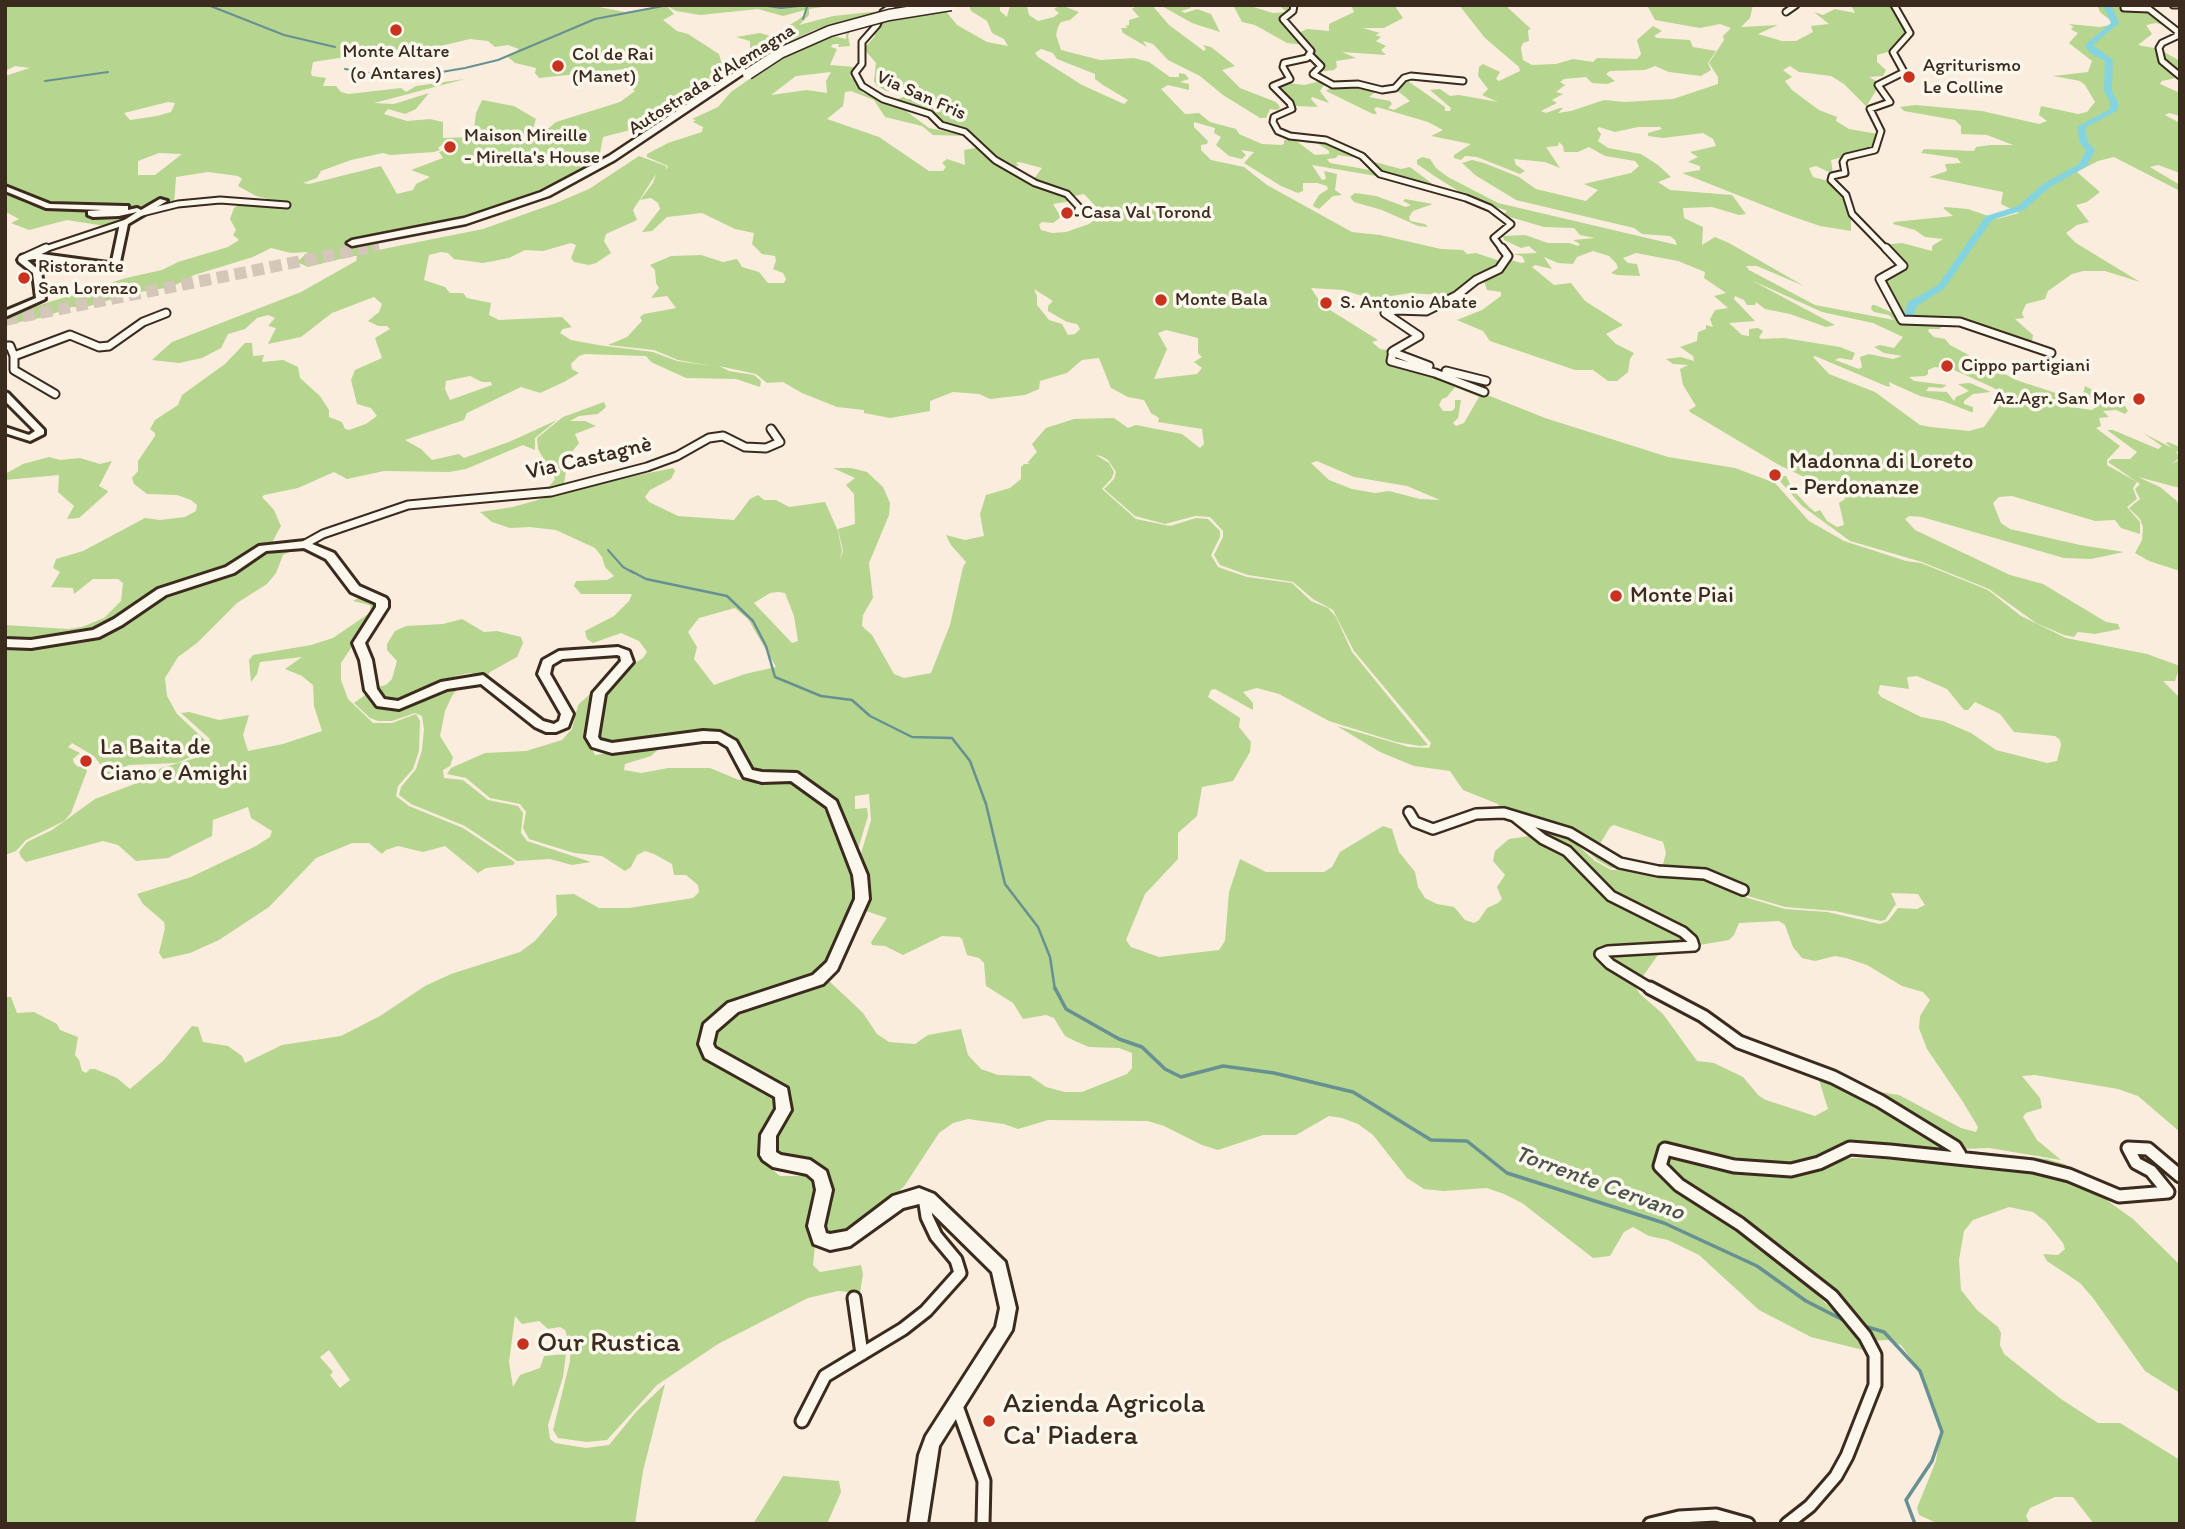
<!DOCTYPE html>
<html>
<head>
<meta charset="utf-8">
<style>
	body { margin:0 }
	#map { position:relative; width:2185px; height:1529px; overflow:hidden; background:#faedde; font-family:Itim,sans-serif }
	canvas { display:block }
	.frame { position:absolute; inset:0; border:7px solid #3b2a1e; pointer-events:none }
</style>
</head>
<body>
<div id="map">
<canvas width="2185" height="1529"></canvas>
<div class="frame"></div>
</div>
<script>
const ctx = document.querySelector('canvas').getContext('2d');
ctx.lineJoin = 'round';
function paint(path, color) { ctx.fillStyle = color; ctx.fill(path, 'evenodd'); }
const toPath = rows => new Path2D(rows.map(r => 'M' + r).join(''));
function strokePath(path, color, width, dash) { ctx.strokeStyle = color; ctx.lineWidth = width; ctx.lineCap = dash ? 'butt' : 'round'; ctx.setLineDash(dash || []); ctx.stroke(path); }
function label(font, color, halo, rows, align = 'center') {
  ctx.font = font + ' Itim,sans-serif'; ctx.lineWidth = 7; ctx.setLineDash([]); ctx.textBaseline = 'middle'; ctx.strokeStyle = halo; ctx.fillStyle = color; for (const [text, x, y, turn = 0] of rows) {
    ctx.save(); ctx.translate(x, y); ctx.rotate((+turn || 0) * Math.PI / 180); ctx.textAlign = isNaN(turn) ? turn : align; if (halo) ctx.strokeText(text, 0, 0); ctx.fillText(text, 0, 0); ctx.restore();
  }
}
const green = toPath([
	[5,5,588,5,625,12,666,5,674,14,663,20,677,31,688,34,719,54,721,61,728,67,720,75,698,85,707,88,698,95,667,106,642,127,603,137,600,153,596,157,569,178,548,188,479,213,348,241,348,247,376,242,378,250,483,229,556,203,589,189,639,156,666,166,666,170,668,166,647,157,647,154,668,143,702,132,703,127,693,122,696,120,692,119,718,107,731,92,755,75,754,72,812,39,825,34,846,39,847,27,878,19,875,24,851,28,848,36,850,46,838,47,839,44,833,44,831,47,837,49,830,65,855,67,854,70,861,61,850,76,864,90,861,91,863,93,898,105,929,128,968,136,933,135,922,126,885,117,874,100,851,91,845,92,843,106,827,119,879,137,929,171,943,171,946,167,942,163,947,159,965,165,964,150,981,147,994,161,1008,169,1032,184,1044,186,1033,180,1042,168,1019,162,1016,163,1019,165,1012,168,996,160,967,132,941,124,932,114,922,109,892,101,909,95,897,90,886,91,876,85,874,81,876,63,864,49,875,36,872,31,881,18,939,9,944,9,957,25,987,42,1008,46,1004,39,992,33,987,21,971,11,969,5,1000,6,1000,11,1007,17,1010,5,1027,6,1029,15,1038,21,1054,17,1059,13,1054,9,1061,5,1079,12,1070,20,1061,22,1058,27,1056,35,1061,50,1100,60,1134,58,1149,62,1170,77,1179,77,1179,73,1185,74,1189,79,1180,82,1189,84,1189,90,1168,85,1161,89,1185,114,1199,113,1210,122,1236,129,1239,134,1262,144,1281,145,1284,144,1284,140,1295,140,1315,155,1329,154,1329,151,1317,143,1307,143,1302,139,1322,141,1364,159,1338,155,1336,158,1327,159,1330,163,1370,170,1376,176,1312,165,1322,180,1326,179,1324,171,1337,174,1335,190,1342,195,1333,196,1319,209,1313,206,1314,203,1319,195,1328,189,1327,186,1317,183,1303,183,1303,191,1298,193,1281,186,1244,163,1254,152,1241,150,1246,155,1242,159,1229,156,1216,145,1221,137,1214,133,1215,128,1194,122,1194,127,1208,141,1207,144,1201,145,1201,150,1211,160,1244,167,1267,185,1352,232,1380,235,1441,249,1463,250,1467,254,1476,253,1503,262,1496,270,1476,279,1455,296,1410,293,1372,299,1343,290,1311,288,1322,305,1378,340,1372,342,1380,349,1387,350,1390,354,1391,364,1406,371,1437,375,1545,418,1668,457,1735,468,1775,483,1809,521,1844,541,1906,561,1921,563,1988,590,2021,616,2066,638,2147,654,2180,666,2175,681,2163,681,2180,698,2180,1132,2138,1096,2118,1089,2035,1075,2022,1076,2040,1098,2042,1108,2026,1113,2023,1117,2037,1140,2061,1160,1989,1148,1961,1149,1873,1091,1899,1095,1961,1128,1976,1132,1978,1127,1963,1102,1927,1049,1919,1028,1920,1016,1930,1000,1923,992,1902,986,1867,965,1846,958,1835,956,1815,961,1802,958,1793,947,1785,925,1779,921,1739,923,1734,935,1729,940,1694,946,1695,939,1683,929,1612,894,1586,872,1562,847,1533,829,1572,840,1595,861,1611,870,1628,869,1657,878,1699,874,1748,898,1785,909,1827,912,1880,924,1888,921,1898,908,1917,909,1925,905,1918,894,1891,893,1896,904,1885,920,1881,921,1835,911,1785,907,1748,896,1699,872,1660,875,1666,853,1663,842,1614,825,1610,827,1600,844,1615,868,1611,868,1597,860,1573,838,1530,827,1500,813,1498,804,1463,790,1450,771,1414,766,1380,752,1337,726,1409,747,1429,748,1431,743,1354,651,1333,610,1313,599,1293,582,1248,575,1220,565,1214,555,1223,537,1223,531,1210,517,1195,516,1165,524,1135,516,1104,489,1114,479,1116,472,1108,460,1101,456,1096,455,1109,463,1114,472,1112,478,1102,489,1136,519,1170,526,1196,518,1208,519,1220,531,1220,537,1211,555,1218,567,1247,577,1292,583,1311,601,1328,608,1336,617,1352,652,1428,745,1420,746,1396,742,1329,721,1279,694,1257,688,1243,692,1253,703,1253,710,1215,689,1211,690,1208,697,1240,718,1239,727,1251,742,1250,752,1233,781,1202,787,1197,816,1178,833,1178,859,1145,894,1126,940,1131,947,1159,957,1219,950,1225,941,1229,892,1240,859,1266,872,1324,872,1332,867,1340,852,1383,826,1392,829,1399,852,1415,872,1418,887,1425,898,1437,904,1454,907,1465,920,1474,923,1479,920,1487,908,1498,903,1502,899,1497,887,1505,875,1493,861,1495,851,1509,839,1536,835,1560,848,1583,874,1611,896,1669,924,1692,940,1692,944,1687,945,1627,946,1603,948,1599,952,1610,964,1634,978,1634,985,1640,994,1663,1014,1697,1061,1714,1063,1743,1077,1759,1096,1766,1100,1815,1116,1828,1109,1819,1080,1824,1074,1845,1081,1871,1095,1959,1154,1955,1157,1904,1153,1850,1154,1752,1171,1705,1152,1676,1148,1662,1151,1661,1162,1675,1179,1797,1274,1846,1324,1863,1334,1831,1299,1800,1271,1678,1176,1666,1161,1666,1155,1677,1153,1705,1157,1744,1174,1757,1176,1852,1158,1961,1162,1965,1160,1964,1153,1970,1151,2047,1159,2065,1164,2094,1191,2133,1219,2174,1259,2180,1265,2180,1393,2145,1371,2093,1298,2080,1283,2047,1261,2043,1254,2058,1255,2065,1249,2063,1243,2046,1222,2033,1212,2009,1207,1973,1220,1964,1231,1959,1260,1961,1290,1977,1310,1998,1327,2001,1333,2000,1345,2004,1354,2061,1399,2098,1423,2120,1423,2180,1460,2180,1524,2094,1524,2073,1497,2055,1497,2030,1508,2026,1516,2030,1524,1939,1524,1919,1515,1917,1508,1936,1461,1941,1427,1915,1364,1901,1345,1888,1340,1868,1341,1864,1336,1856,1338,1863,1350,1811,1337,1759,1310,1699,1255,1668,1240,1649,1236,1633,1227,1624,1232,1610,1256,1593,1258,1522,1203,1504,1194,1487,1188,1443,1191,1424,1189,1407,1178,1373,1135,1358,1124,1342,1118,1329,1116,1296,1135,1263,1135,1218,1150,1202,1145,1164,1126,1148,1121,1048,1120,1018,1129,1004,1124,968,1119,953,1123,939,1133,905,1185,868,1224,843,1238,824,1236,818,1222,827,1190,823,1175,813,1169,782,1166,768,1157,767,1144,786,1109,783,1098,763,1082,728,1063,712,1049,710,1039,714,1029,740,1010,828,980,863,1013,877,1034,889,1042,915,1044,928,1035,961,1029,968,1055,981,1069,998,1075,1030,1076,1046,1087,1065,1092,1082,1092,1127,1074,1132,1068,1132,1053,1119,1048,1089,1047,1075,1041,1065,1036,1054,1018,1046,1015,1023,1019,1013,1003,986,986,984,963,979,958,967,955,962,939,959,937,942,936,903,955,885,946,872,945,871,942,887,918,866,911,860,903,863,885,860,857,871,820,869,794,855,796,855,809,867,808,868,816,856,856,830,802,819,788,795,776,758,779,750,773,741,753,729,739,697,735,598,750,597,719,601,694,621,672,643,658,647,652,639,641,621,633,593,643,587,639,585,631,614,616,629,601,632,594,581,594,574,586,576,581,607,580,614,576,605,567,602,557,595,548,556,530,530,527,510,528,492,522,480,512,513,507,590,485,673,468,675,471,671,479,650,490,645,497,649,502,678,516,734,520,750,499,758,495,764,500,776,500,789,507,825,502,838,531,842,551,840,560,843,551,838,529,855,524,854,494,846,485,855,478,833,468,851,468,867,472,883,487,890,503,889,515,869,563,873,598,863,615,862,626,872,635,894,674,904,678,931,673,950,625,963,567,966,562,951,545,946,535,965,540,984,536,980,514,986,495,1010,488,1021,479,1021,467,1024,464,1031,464,1027,463,1037,452,1032,444,1046,428,1074,419,1114,418,1128,428,1136,425,1182,434,1200,448,1204,444,1202,429,1158,422,1159,418,1151,413,1144,400,1128,397,1111,388,1099,358,1082,360,1067,373,1040,381,1039,389,1025,395,990,399,979,394,953,392,930,401,930,411,890,418,864,413,864,410,837,407,802,393,783,382,767,383,756,374,719,366,729,371,754,375,761,381,760,387,736,379,686,378,651,362,646,356,585,354,579,356,571,364,572,369,579,373,564,382,540,393,521,387,467,413,464,420,405,440,421,449,432,460,459,454,464,458,509,442,557,420,535,438,535,450,523,445,466,469,449,472,384,471,347,479,334,472,298,488,264,495,262,497,274,510,281,526,270,546,258,550,231,571,167,592,115,627,103,631,40,644,5,644,5,625,68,629,82,627,104,618,121,601,123,583,118,579,93,579,74,594,73,588,51,587,60,572,53,568,56,559,83,551,145,518,160,520,185,517,196,511,197,505,191,500,177,495,147,494,134,484,132,478,138,471,138,461,155,436,155,433,150,429,155,420,178,405,182,395,225,364,245,343,252,343,253,356,264,355,262,362,283,360,298,367,300,378,320,396,329,410,329,417,342,422,345,429,349,430,366,424,377,416,371,408,357,404,351,380,355,370,382,358,375,338,390,329,387,326,378,326,368,321,379,312,382,304,374,297,332,313,301,337,268,344,276,328,268,326,275,318,268,315,257,318,245,329,228,334,221,348,202,358,179,363,152,360,172,342,301,292,356,261,357,256,352,256,308,267,297,262,308,252,291,253,271,248,253,257,194,275,172,287,133,293,86,307,72,307,44,317,5,325,5,316,126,278,162,270,178,262,228,247,239,240,233,235,236,230,230,219,234,208,243,202,281,207,291,204,256,196,238,186,242,179,238,176,208,172,176,177,174,205,145,213,168,200,158,199,122,214,93,216,96,213,122,212,127,207,49,208,32,203,5,188,5,76,30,68,15,66,5,71],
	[470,39,488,41,495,47,508,45,519,49,508,57,515,63,536,68,535,73,539,78,625,69,614,80,620,84,627,84,635,91,620,102,556,122,544,132,532,132,536,119,514,106,482,100,476,113,473,137,443,138,443,122,430,119,407,121,384,114,388,109,405,114,416,109,429,93,394,104,374,103,465,79,416,86,406,92,401,88,349,94,341,92,336,86,323,86,326,78,312,76,311,73,313,62,359,55,355,50,358,49,367,48,371,59,382,60],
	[1041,49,1053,53,1057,59,1095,74,1095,79,1103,85,1128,100,1124,104,1082,85,1038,57,1035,53],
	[831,72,826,81,827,93,807,90,771,95,796,76],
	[168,102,175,103,171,112,157,116,130,120,124,113],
	[447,141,457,146,439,152,443,158,411,170,430,177,416,184,413,190,397,194,381,166,309,184,303,183,317,178,321,171,351,160,383,153,390,155,434,152,440,150,438,148],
	[159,153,182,154,155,175,138,175,138,161],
	[656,174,653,183,640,200,651,198,658,203,660,209,642,232,652,231,667,217,702,213,735,229,754,233,752,244,762,254,775,256,776,261,773,269,783,273,786,279,784,283,768,283,759,272,742,267,737,259,723,262,701,255,671,256,650,265,655,270,656,283,659,288,651,298,667,296,676,308,644,314,640,317,642,321,627,337,608,345,654,350,678,360,712,366,677,361,653,352,598,345,571,340,560,333,563,329,572,327,562,317,499,320,489,315,491,303,467,298,463,293,450,293,445,287,424,280,429,255,441,252,448,253,454,259,483,263,509,258,525,250,543,251,571,243,576,245,571,258,574,262,589,265,596,263,611,253,604,241,606,234,637,220,633,210],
	[1060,189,1070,197,1084,194,1103,214,1089,224,1066,232,1052,233,1041,230,1039,225,1042,222,1053,223,1061,217,1053,204,1071,201],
	[1034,289,1053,301,1048,306,1048,311,1067,322,1077,324,1080,329,1075,334,1068,335,1062,324,1049,320,1037,305,1037,296],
	[1166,330,1198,338,1198,353,1202,357,1194,362,1202,368,1197,374,1154,379,1167,349,1158,333],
	[470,376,482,382,491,382,492,385,450,400,445,389,446,381],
	[1455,387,1479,397,1464,423,1456,426,1453,423,1458,418,1461,400,1455,400,1455,408,1452,411,1443,411,1439,405,1442,399,1447,397],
	[1317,461,1354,477,1407,486,1440,500,1420,499,1389,491,1375,493,1352,489,1329,480,1311,463],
	[778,592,785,593,794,616,798,641,792,643,754,603,770,593],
	[735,608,748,619,776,667,745,674,714,685,694,659,697,647,688,632,699,618],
	[1917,676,1947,689,1964,710,1968,710,1975,702,2000,714,2014,732,2055,736,2060,740,2061,745,2057,761,2047,763,1996,750,1971,733,1943,721,1921,717,1881,697,1878,693,1880,685,1909,689,1907,677],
	[835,5,809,9,809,15,799,25,833,16,881,11,814,30,755,59,750,52,750,41,736,37,760,33,770,36,798,20,804,15,805,10,783,16,758,9,700,15,676,11,667,6],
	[1138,5,1152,5,1169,25,1204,51,1206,49,1203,45,1211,47,1235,66,1222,70,1240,88,1276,102,1280,107,1278,110,1270,109,1266,118,1260,118,1223,95,1200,76,1168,60,1153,44,1143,41,1147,47,1123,33,1121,28,1128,28,1125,26,1129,25,1129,20,1139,17,1132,9],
	[1160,5,1189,5,1191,8,1181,11,1185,13,1197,9,1211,14,1220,32,1192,23],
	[1233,5,1247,5,1273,13,1287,12,1278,5,1292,5,1292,10,1282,18,1305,45,1287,43,1255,25,1242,22],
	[1351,5,1394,5,1403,18,1384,28,1363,28,1380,33,1375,35,1381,37,1376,41,1386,46,1381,50,1386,55,1342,52,1356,58,1336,61,1337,67,1334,70,1318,72,1322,68,1315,59,1315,53,1296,34,1307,29,1329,31,1329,24,1354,12],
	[1459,5,1512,5,1506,6,1531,29,1528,30,1529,41,1523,43,1521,48,1523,60,1532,65,1556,64,1573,59,1593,62,1597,58,1637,59,1641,54,1637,40,1653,26,1662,31,1654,36,1657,38,1690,40,1693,47,1716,51,1708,63,1711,70,1701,76,1669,72,1655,66,1645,70,1610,71,1606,74,1615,81,1607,84,1592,83,1586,77,1564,79,1560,82,1565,85,1556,92,1563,94,1552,100,1557,103,1541,111,1546,113,1560,108,1563,108,1558,113,1571,111,1604,100,1625,102,1673,99,1718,84,1718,77,1709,63,1724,40,1723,36,1731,28,1720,24,1700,28,1655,20,1647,5,1753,5,1750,18,1741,27,1778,25,1758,34,1782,41,1796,41,1813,32,1811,26,1829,24,1814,12,1823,15,1835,9,1855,13,1851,5,1891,5,1907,33,1891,51,1877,55,1877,62,1886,70,1883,76,1869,77,1878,82,1877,89,1867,105,1868,108,1844,84,1831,76,1799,72,1790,66,1783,70,1792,77,1785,81,1792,90,1819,110,1837,117,1836,121,1849,129,1878,134,1873,150,1831,160,1833,174,1816,166,1809,168,1813,177,1828,181,1842,193,1851,216,1851,231,1820,226,1788,215,1682,173,1700,170,1700,166,1688,162,1698,157,1690,152,1716,146,1713,139,1703,133,1663,138,1648,136,1648,133,1662,129,1660,127,1638,127,1615,132,1599,127,1597,129,1601,134,1598,141,1608,148,1641,154,1658,165,1671,177,1658,182,1670,190,1732,195,1746,214,1739,215,1712,207,1683,208,1684,218,1703,227,1702,245,1715,237,1729,243,1804,286,1757,266,1746,266,1749,270,1815,305,1894,320,1889,315,1874,312,1871,309,1872,305,1875,305,1893,313,1904,324,1943,324,1940,329,1929,329,1928,331,1934,337,1945,339,1950,345,2016,380,2071,398,2075,400,2071,407,2092,410,2100,404,2085,397,2083,394,2085,386,2125,406,2128,411,2125,414,2116,410,2103,411,2109,417,2099,418,2101,426,2096,428,2120,446,2107,460,2107,465,2137,482,2133,488,2137,499,2127,507,2140,522,2140,534,2121,528,2115,520,2095,521,2012,496,1999,497,1993,503,2001,523,2010,529,2080,545,2124,552,2091,559,2064,558,1922,517,1909,516,1905,519,1915,530,2010,575,2043,584,2106,622,2118,624,2120,629,2095,634,2078,632,2074,637,2064,635,2036,623,1989,589,1922,562,1850,541,1802,506,1779,480,1779,476,1786,476,1793,490,1809,507,1815,512,1820,510,1827,521,1837,527,1844,525,1839,503,1845,499,1844,496,1779,465,1690,412,1689,410,1696,406,1683,385,1680,369,1688,365,1673,364,1666,359,1681,357,1694,361,1693,356,1680,347,1697,341,1698,332,1706,329,1706,325,1713,327,1710,319,1715,310,1728,308,1714,296,1726,293,1704,278,1705,272,1678,261,1636,253,1623,258,1628,263,1637,264,1640,276,1617,275,1611,273,1618,268,1616,263,1609,256,1593,251,1577,257,1573,264,1558,263,1544,257,1552,269,1535,265,1532,267,1554,285,1571,283,1585,301,1623,325,1606,334,1616,344,1634,353,1630,359,1628,372,1617,381,1608,381,1593,370,1575,370,1490,341,1483,331,1457,320,1482,310,1501,296,1501,292,1487,290,1483,278,1508,259,1521,263,1525,262,1522,256,1513,254,1537,253,1529,246,1521,248,1504,240,1503,236,1525,235,1548,243,1569,243,1578,246,1580,244,1573,240,1595,238,1580,235,1574,228,1544,227,1503,215,1507,211,1466,196,1433,175,1417,164,1417,160,1422,157,1430,159,1436,168,1448,177,1498,203,1677,245,1675,240,1670,236,1642,234,1634,228,1516,200,1475,175,1462,163,1472,160,1484,163,1519,177,1536,189,1586,201,1598,190,1584,184,1631,173,1639,166,1635,161,1605,156,1589,147,1578,152,1564,152,1563,146,1559,142,1558,146,1546,147,1560,168,1545,162,1514,159,1516,165,1525,171,1520,174,1477,157,1465,156,1461,160,1454,158,1454,155,1471,144,1431,136,1443,130,1428,122,1377,107,1374,109,1377,114,1373,114,1326,91,1331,87,1375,90,1377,91,1369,97,1390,101,1392,104,1388,108,1394,110,1410,101,1394,88,1405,79,1445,107,1445,111,1450,111,1451,108,1430,90,1440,89,1450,96,1459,95,1498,102,1482,95,1488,89,1478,76,1479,67,1483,64,1500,72,1496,79,1499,81,1520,71,1519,67,1485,38],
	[1751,280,1822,312,1873,323,1903,337,1894,348,1880,345,1874,347,1884,353,1902,356,1893,359,1869,354,1860,357,1862,367,1859,369,1835,360,1839,358,1852,360,1855,353,1840,347,1784,338,1761,339,1759,337,1763,331,1758,328,1749,329,1749,336,1742,335,1729,323,1755,321,1734,299,1735,296,1744,300,1747,305,1755,305,1756,302,1765,309,1790,314,1826,327,1835,325],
	[1815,356,1886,386,1890,387,1889,382,1920,396,1943,401,1971,412,1973,412,1973,407,1964,404,1964,401,1973,394,1991,392,1970,383,1958,384,1969,391,1956,397,1954,401,1947,392,1926,391,1929,387,1942,388,1947,385,1914,381,1909,377,1925,376,1928,374,1928,370,1935,367,1954,370,1992,387,2000,392,2004,399,1984,427,1969,431,1931,427,1920,425,1875,392,1829,374,1813,357],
	[2097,5,2121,5,2146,9,2173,28,2156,23,2146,25,2152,34,2138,45,2159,49,2180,61,2180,77,2162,81,2160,84,2180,93,2180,116,2169,113,2165,115,2180,123,2180,173,2158,165,2150,167,2180,185,2180,191,2114,157,2098,161,2077,172,2100,192,2087,202,2076,205,2089,222,2077,225,2066,233,2076,243,2140,282,2105,271,2083,271,2072,274,2048,291,2045,299,2026,304,2022,313,2024,318,2015,319,2033,335,2032,342,2027,343,1971,323,1905,320,1882,279,1905,269,1882,245,1902,243,1932,251,1932,246,1943,239,1925,237,1915,230,1893,224,1894,222,1953,216,1943,208,1945,207,1968,209,1997,219,2019,213,2001,204,2003,192,1929,177,1947,171,1945,164,1961,163,1957,158,1921,153,1924,149,1974,151,1976,147,1990,145,2013,145,1987,135,1961,134,1961,126,1955,120,1904,111,1900,107,1915,105,1982,111,2039,124,2047,121,2039,115,2041,106,2078,114,2087,112,2095,102,2085,85,2080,81,2053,76,2088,72,2092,61,2069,43,2078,33,2072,30,2071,28,2074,27,2069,24,2100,27,2115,24,2100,12],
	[1320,81,1324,85,1320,91,1329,103,1312,97,1311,99,1318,107,1296,106,1272,88,1287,83,1305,85],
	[1371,161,1401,169,1410,167,1438,188,1410,184,1376,170],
	[5,192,28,204,46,209,122,208,86,215,92,218,126,216,162,202,122,221,105,226,67,220,29,230,11,223,19,219,6,212],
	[1355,193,1376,196,1406,207,1411,205,1403,201,1405,199,1433,204,1413,211,1409,217,1410,221,1425,224,1428,227,1418,226,1382,210,1354,202,1350,197],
	[604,402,606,407,598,414,579,416,570,421,585,421,596,426,575,434,579,443,568,457,564,484,548,488,555,479,538,449,537,438,563,417],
	[2107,430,2113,430,2158,449,2162,446,2143,433,2172,448,2166,443,2168,442,2180,447,2180,453,2176,451,2179,458,2171,465,2180,459,2180,488,2138,477,2160,487,2177,501,2180,509,2180,571,2149,561,2135,553,2142,540,2143,527,2140,519,2129,508,2140,499,2135,489,2140,484,2108,462,2112,459,2130,459,2137,452],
	[49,457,60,460,80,458,100,464,112,461,99,486,108,491,107,493,79,518,67,519,74,506,58,492,59,475,5,480,5,474,23,464],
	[298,548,283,555,276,573,267,584,237,603,197,643,178,657,165,678,167,696,177,714,206,741,199,753,177,763,128,765,115,780,109,776,94,756,72,743,68,747,80,753,73,759,74,763,78,767,83,766,87,771,71,813,64,821,26,840,16,851,5,855,5,648,38,648,103,634,117,629,169,595,233,573,264,550],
	[362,596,380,604,341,663,341,680,348,699,373,723,392,723,416,714,420,721,419,751,413,769,398,786,396,796,409,806,463,828,513,861,515,863,513,865,486,868,478,873,445,846,423,852,398,846,386,850,382,854,369,843,352,843,316,858,269,907,219,940,190,953,163,959,159,953,165,928,164,922,143,904,137,894,191,877,256,846,270,837,272,831,251,818,248,807,213,820,212,836,168,858,136,861,118,845,103,841,26,862,21,857,19,852,27,842,52,830,95,799,145,780,161,768,199,757,210,739,181,713,189,712,219,720,249,715,243,735,248,751,283,744,322,731,314,706,313,685,302,676,285,669,302,657,260,662,257,674,251,682,249,660,253,655,311,645,333,638,371,612,370,605,353,601],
	[462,619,484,632,497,631,521,637,523,643,517,657,490,672,487,677,470,673,456,676,406,698,385,702,373,688,386,685,392,679,397,661,387,650,387,644,395,631,406,626,443,624],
	[469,676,476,677,460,686,452,696,445,711,440,736,453,757,450,766,443,770,444,778,463,780,488,800,518,806,523,813,521,833,527,841,591,862,572,865,550,859,517,861,465,826,411,804,399,795,401,787,416,769,422,750,424,729,422,716,415,713,392,721,378,721,370,718,354,703,368,693,377,704,386,706],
	[602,683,590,745,595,755,663,745,651,756,625,764,624,770,641,773,668,768,710,768,739,780,747,779,759,785,793,781,813,791,837,830,856,880,855,896,838,938,831,968,719,1015,709,1060,775,1099,778,1110,761,1140,760,1160,780,1176,806,1176,815,1181,816,1197,808,1226,815,1245,813,1265,820,1272,861,1265,863,1274,860,1293,838,1291,808,1298,718,1344,657,1385,607,1440,587,1442,558,1438,553,1430,570,1361,570,1346,565,1330,560,1327,548,1329,539,1321,522,1324,515,1316,509,1362,513,1387,520,1375,540,1368,544,1356,566,1354,563,1377,548,1425,550,1439,555,1443,586,1448,609,1445,636,1412,665,1384,643,1471,635,1524,5,1524,5,997,11,997,17,1013,34,1012,57,1024,60,1030,78,1037,75,1055,79,1060,82,1071,86,1073,90,1069,95,1069,117,1078,130,1089,163,1061,192,1026,198,1027,203,1042,228,1046,242,1056,245,1063,282,1045,341,1036,380,1016,425,986,451,974,520,952,535,941,557,915,556,895,574,894,599,908,629,908,693,898,699,892,698,885,686,875,674,875,672,864,654,854,645,851,637,855,631,867,625,871,602,856,574,853,529,839,523,828,526,812,520,804,490,798,466,778,447,774,451,768,485,753,526,751,562,740,572,729,578,705],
	[329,1350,350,1380,340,1388,330,1375,333,1372,320,1357],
	[1605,951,1660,952,1641,979,1607,958],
	[783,1476,839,1481,841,1492,827,1524,753,1524]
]);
const streamFar2 = toPath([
	[208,5,284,35,335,47],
	[761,5,781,8,808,5],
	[892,9,899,5],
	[803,19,807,7],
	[345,69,381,75,418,76,465,68,498,60,595,19,663,6],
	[45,81,108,72],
	[608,550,623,567,634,573]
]);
const streamFar1 = toPath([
	[631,571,646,579,727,596,753,621,766,646,775,677,821,696,852,700,870,716,912,737,952,738,970,761,986,804,1005,884,1038,927,1050,957,1055,990]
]);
const stream = toPath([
	[1055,988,1066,1009,1119,1039,1142,1047,1165,1069,1181,1077,1223,1066,1274,1073,1353,1092,1431,1140,1467,1141,1507,1173,1664,1223,1757,1266,1806,1301,1847,1322],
	[1864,1326,1884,1332,1920,1371,1942,1432,1932,1461,1906,1500,1915,1524]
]);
const river = toPath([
	[2103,5,2111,5,2119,23,2093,45,2113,60,2112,91,2118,102,2118,110,2085,128,2088,142,2095,150,2087,166,2049,188,2024,210,1992,220,1944,289,1917,306,1911,323,1903,323,1902,321,1908,302,1938,285,1986,216,2018,206,2043,184,2079,164,2086,150,2080,143,2077,127,2110,109,2110,102,2104,91,2105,61,2090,53,2085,45,2111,23,2103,5]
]);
const highwayTunnelFar1 = toPath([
	[358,250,379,246]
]);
const highwayTunnel = toPath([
	[5,320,367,248]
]);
const streetFar3 = toPath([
	[894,5,883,12,877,25,862,42,862,64,855,73,862,86,883,99,930,114,941,125,965,132,995,160,1035,183,1067,194,1079,207,1077,212],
	[1294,5,1293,11,1283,19,1311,51,1307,58,1284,63,1283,67,1290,79,1273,86,1290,103,1292,109,1274,117,1273,122,1278,131,1290,136,1326,140,1362,156,1380,174,1466,198,1490,208,1511,224,1494,238,1503,250],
	[2124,5,2124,8,2149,9,2177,31,2177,36,2162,43,2159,48,2162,61,2180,76],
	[2173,5,2177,5],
	[1786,12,1796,5],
	[1310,55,1321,66,1313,74,1333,85,1358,84,1382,90,1395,88,1404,78,1411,76,1463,81],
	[142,213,178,204,220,200,287,205],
	[42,250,126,222],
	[1887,250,1852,214,1846,195,1831,180,1832,176,1845,173,1843,162,1846,157,1875,150,1881,131,1870,109,1890,102,1878,85,1904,72,1893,52,1910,33,1894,5]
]);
const streetFar2 = toPath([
	[1886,248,1903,266,1880,279,1902,320,1960,322,2051,353],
	[22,259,46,248],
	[5,346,10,346,14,356,70,335,99,347,109,346,143,322,166,313],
	[1392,352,1429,366],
	[14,356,14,370,55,394],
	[1446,371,1486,381],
	[1484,392,1435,373,1391,361,1393,351,1419,336,1385,313,1396,310,1426,311,1456,296,1476,280,1499,269,1508,256,1502,248],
	[305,544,323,534,408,505,551,492,647,467,677,456,709,438,723,436,745,447,766,448,780,442,771,429]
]);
const streetFar1 = toPath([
	[1409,812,1415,822,1433,829,1476,814,1504,813,1570,833,1620,863,1658,871,1705,874,1743,890],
	[1514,816,1543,839,1567,851,1611,896,1683,932,1692,940,1694,946,1608,951,1600,954,1610,964,1653,990]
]);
const street = toPath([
	[1650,988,1703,1016,1739,1042,1833,1077,1880,1101,1955,1147,1960,1155,1953,1157],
	[854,1298,862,1354],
	[957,1406,984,1481,983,1524],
	[802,1421,825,1376,903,1329,926,1311,960,1273,956,1260,936,1236,927,1217,924,1197],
	[1650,1524,1679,1517,1716,1515,1748,1524],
	[1787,1524,1810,1506,1836,1476,1847,1456,1875,1385,1875,1355,1865,1336,1832,1296,1740,1224,1679,1185,1660,1166,1665,1149,1734,1166,1791,1170,1819,1163,1850,1148,1890,1151,2033,1166,2069,1175,2119,1196,2168,1192,2151,1171,2136,1163,2128,1148,2148,1149,2180,1176]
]);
const secondary = toPath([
	[5,186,50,204,125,206,128,206,128,210,137,208,141,210,160,199,167,201,128,224,120,262,113,268,34,259,27,260,41,272,45,299,5,317,5,311,36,298,33,273,19,262,18,260,21,256,34,253,108,263,112,261,120,223,137,212,119,216,93,217,88,215,88,211,102,210,46,208,5,191,5,186],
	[5,392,8,393,44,430,44,434,30,441,5,433,5,427,29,435,35,431,5,401,5,392],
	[305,541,334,553,359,586,386,598,388,601,388,607,365,643,372,660,377,689,384,699,398,701,441,682,483,675,543,721,554,724,559,721,561,714,538,674,543,660,559,651,618,647,629,651,633,662,605,694,598,737,600,740,612,743,703,731,720,732,736,741,752,770,762,772,797,773,836,801,867,875,869,899,837,970,823,984,738,1012,716,1031,713,1044,715,1048,787,1088,791,1110,776,1136,776,1152,781,1155,810,1160,826,1171,832,1190,824,1226,826,1233,830,1234,847,1231,893,1196,919,1188,934,1194,1005,1262,1016,1308,1012,1330,939,1446,927,1524,909,1524,919,1455,926,1436,996,1327,1000,1308,992,1272,924,1205,919,1204,903,1208,850,1246,830,1250,814,1244,808,1226,816,1190,814,1180,807,1174,773,1167,763,1160,760,1155,761,1135,776,1109,775,1097,705,1058,699,1044,704,1024,728,1003,813,975,827,962,855,899,855,892,853,875,827,807,791,781,762,782,744,777,728,747,718,741,703,741,612,753,592,747,586,737,593,693,621,661,620,656,617,655,562,659,552,665,550,674,573,714,568,727,556,732,546,732,535,727,481,684,447,689,399,709,377,706,365,690,360,660,353,643,376,607,376,603,351,592,326,559,304,548,266,551,234,573,166,595,122,625,99,637,31,648,5,647,5,639,31,640,93,630,114,619,158,589,226,567,259,546,305,541]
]);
const highway = toPath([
	[749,63,752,64,752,68,615,160,549,196,466,224,352,246,347,243,352,240,464,218,541,192,609,156,749,63]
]);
const highwayBridge = toPath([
	[748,74,780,53,830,31,889,15,951,5]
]);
const markers = [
	[396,30,7,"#c8321e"],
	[558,66,7,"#c8321e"],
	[1909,77,7,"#c8321e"],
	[450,147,7,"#c8321e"],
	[1067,213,7,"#c8321e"],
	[24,278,7,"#c8321e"],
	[1161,300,7,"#c8321e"],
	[1326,303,7,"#c8321e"],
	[1947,366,7,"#c8321e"],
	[2139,399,7,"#c8321e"],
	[1775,475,7,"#c8321e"],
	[1616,596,7,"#c8321e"],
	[86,761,7,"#c8321e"],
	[523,1344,7,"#c8321e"],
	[989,1421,7,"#c8321e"]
];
const farPoinames = [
	["Monte Altare",396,52,"center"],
	["(o Antares)",396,74,"center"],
	["Col de Rai",572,55],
	["(Manet)",572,77],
	["Agriturismo",1923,66],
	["Le Colline",1923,88],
	["Maison Mireille",464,136],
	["- Mirella's House",464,158],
	["Casa Val Torond",1081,213],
	["Ristorante",38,267],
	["San Lorenzo",38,289],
	["Monte Bala",1175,300],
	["S. Antonio Abate",1340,303],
	["Cippo partigiani",1961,366],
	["Az.Agr. San Mor",2125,399,"right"]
];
const farStreetnames = [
	["Autostrada d'Alemagna",712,80,-32],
	["Via San Fris",921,96,24]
];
const streetNames = [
	["Via Castagnè",589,459,-13]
];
const poiNames = [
	["Madonna di Loreto",1789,462],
	["- Perdonanze",1789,488],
	["Monte Piai",1630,596],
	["La Baita de",100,748],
	["Ciano e Amighi",100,774]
];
const waterNames = [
	["Torrente Cervano",1599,1184,20]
];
const nearPoinames = [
	["Our Rustica",537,1344],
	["Azienda Agricola",1003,1405],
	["Ca' Piadera",1003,1437]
];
paint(green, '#b6d58e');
strokePath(streamFar2, '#679092', 2);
strokePath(streamFar1, '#679092', 2.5);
strokePath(stream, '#679092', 3.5);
paint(river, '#84d4df');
strokePath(highwayTunnelFar1, '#d4c6b8', 10, [10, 4.5]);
strokePath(highwayTunnel, '#d4c6b8', 12, [12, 6]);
strokePath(streetFar3, '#3b2a1e', 9);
strokePath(streetFar2, '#3b2a1e', 11);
strokePath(streetFar1, '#3b2a1e', 14);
strokePath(street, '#3b2a1e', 17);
strokePath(secondary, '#3b2a1e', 6);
strokePath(highway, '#3b2a1e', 5);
strokePath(streetFar3, '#fbf7ec', 5);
strokePath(streetFar2, '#fbf7ec', 7);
strokePath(streetFar1, '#fbf7ec', 9);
strokePath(street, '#fbf7ec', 11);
paint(secondary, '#fbf7ec');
paint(highway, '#fbf7ec');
strokePath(highwayBridge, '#3b2a1e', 13, []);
strokePath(highwayBridge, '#fbf7ec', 10);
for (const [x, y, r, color] of markers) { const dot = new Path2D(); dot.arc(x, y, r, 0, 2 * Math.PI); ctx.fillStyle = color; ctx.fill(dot); strokePath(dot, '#fbf7ec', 2.5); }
label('19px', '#3b2a1e', '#fbf7ec', farPoinames, 'left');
label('19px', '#3b2a1e', '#fbf7ec', farStreetnames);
label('23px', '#3b2a1e', '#fbf7ec', streetNames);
label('23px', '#3b2a1e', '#fbf7ec', poiNames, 'left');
label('italic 24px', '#4d544e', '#fbf7ec', waterNames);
label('28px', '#3b2a1e', '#fbf7ec', nearPoinames, 'left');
</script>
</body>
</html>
